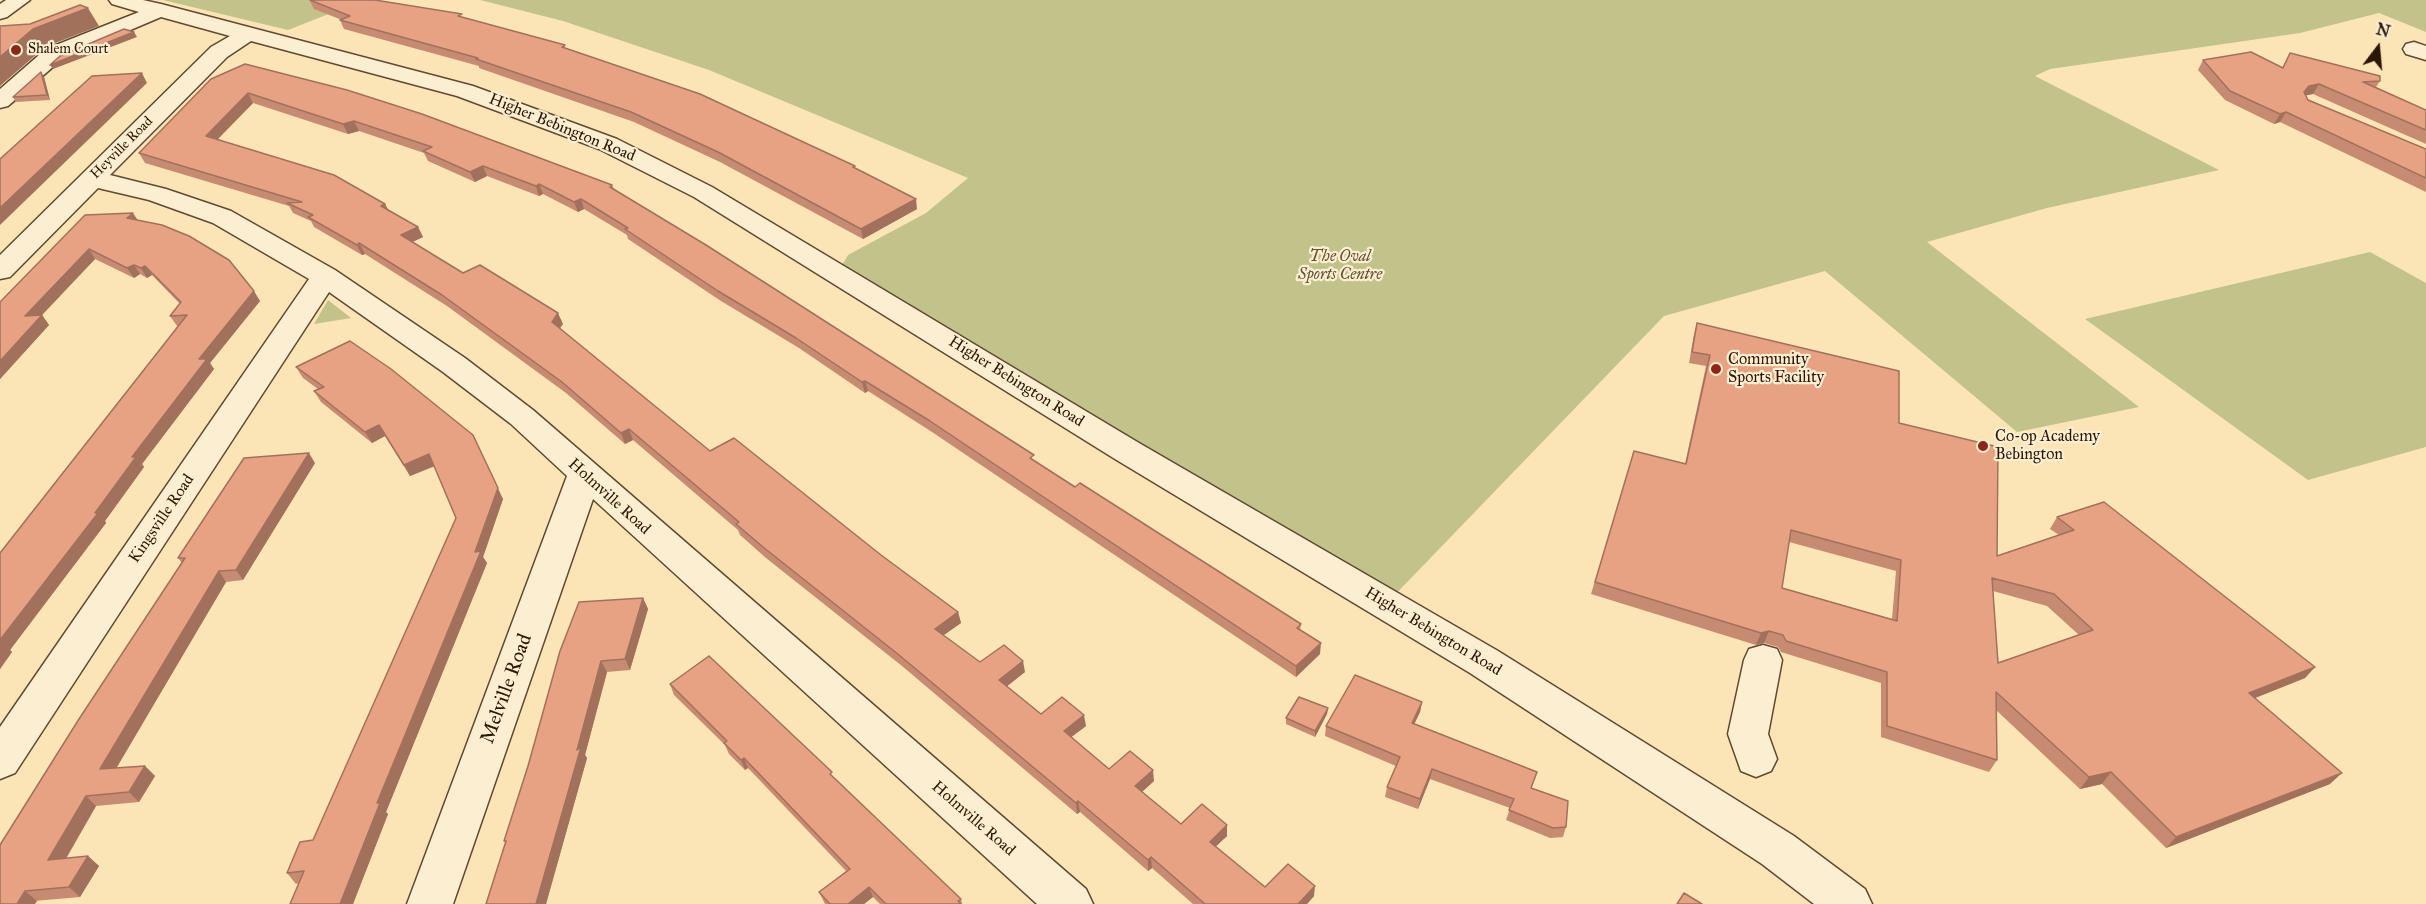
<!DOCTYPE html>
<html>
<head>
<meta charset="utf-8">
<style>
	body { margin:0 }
	#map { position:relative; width:2426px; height:904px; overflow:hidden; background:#fbe5b6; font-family:"IM FELL Great Primer",serif }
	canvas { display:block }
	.north { position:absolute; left:2348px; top:18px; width:60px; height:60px; -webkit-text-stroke:4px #fceed0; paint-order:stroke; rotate:16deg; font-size:16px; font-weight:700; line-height:24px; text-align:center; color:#2c1505 }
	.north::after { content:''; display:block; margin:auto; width:21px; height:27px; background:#2c1505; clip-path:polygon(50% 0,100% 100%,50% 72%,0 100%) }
</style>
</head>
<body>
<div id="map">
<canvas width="2426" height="904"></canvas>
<div class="north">N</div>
</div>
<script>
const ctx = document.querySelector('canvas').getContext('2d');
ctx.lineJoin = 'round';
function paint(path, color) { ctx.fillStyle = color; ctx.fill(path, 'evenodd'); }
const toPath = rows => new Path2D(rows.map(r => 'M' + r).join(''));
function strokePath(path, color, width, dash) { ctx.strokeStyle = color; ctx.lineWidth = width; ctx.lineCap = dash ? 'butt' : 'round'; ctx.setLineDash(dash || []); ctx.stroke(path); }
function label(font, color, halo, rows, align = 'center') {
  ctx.font = font + ' "IM FELL Great Primer",serif'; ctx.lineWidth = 4.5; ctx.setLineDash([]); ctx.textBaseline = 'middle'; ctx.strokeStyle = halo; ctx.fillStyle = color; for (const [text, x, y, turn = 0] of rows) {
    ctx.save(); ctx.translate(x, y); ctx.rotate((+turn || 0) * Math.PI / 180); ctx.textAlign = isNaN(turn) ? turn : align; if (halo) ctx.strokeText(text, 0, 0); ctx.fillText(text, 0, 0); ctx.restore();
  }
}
const green = toPath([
	[163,0,364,0,288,30],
	[480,0,2426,0,2426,32,2379,13,2300,33,2050,69,2035,76,2219,170,2047,208,1927,242,2139,407,2017,432,1825,271,1664,316,1387,603,838,272,848,255,926,213,968,178,709,70,563,21],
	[2370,252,2426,283,2426,447,2308,480,2085,319],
	[328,300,351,318,314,324]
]);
const minor = toPath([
	[6,0,30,0,7,17,0,19,0,4,6,0],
	[109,0,143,0,161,4,473,86,617,139,712,187,1139,443,1498,651,1794,836,1865,889,1872,904,1814,904,1762,864,1470,673,1115,459,694,197,599,149,457,96,251,41,227,57,110,175,166,189,231,211,335,270,465,358,533,410,1086,889,1093,904,1037,904,593,499,453,904,407,904,567,476,511,424,443,372,329,292,15,773,0,779,0,727,309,279,213,223,149,200,98,188,10,277,0,279,0,255,211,47,230,36,161,17,62,59,8,106,0,108,0,89,46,49,139,12,112,4,109,0],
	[2414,42,2426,46,2426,60,2406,54,2403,49,2406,44,2414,42],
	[1763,645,1777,649,1782,660,1768,734,1777,759,1771,771,1756,777,1741,771,1728,734,1744,660,1749,649,1763,645]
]);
const wall = toPath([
	[310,1,463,18,565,45,565,48,856,168,917,209,863,239,720,162,634,122,479,68,479,66,344,29,340,20,342,20,314,9],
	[2290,53,2380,81,2376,87,2426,110,2426,144,2313,94,2306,95,2308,100,2426,149,2426,192,2280,122,2274,124,2225,100,2198,70,2203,60,2282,68],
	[44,77,50,100,16,102,13,97],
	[211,79,612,185,614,189,1075,487,1301,624,1300,630,1320,654,1296,677,932,432,868,391,865,393,799,348,721,301,628,239,627,235,584,209,578,212,543,194,539,196,487,176,475,182,428,161,424,153,359,131,348,134,253,103,218,139,385,204,389,211,418,227,423,237,412,242,463,273,563,324,560,328,710,451,881,555,958,612,961,623,943,635,980,662,1025,672,1007,686,1041,714,1086,726,1071,737,1109,769,1154,781,1142,792,1181,824,1227,825,1227,836,1216,846,1265,887,1314,896,1307,904,1193,904,1152,868,1148,871,1080,812,1077,814,902,666,766,558,740,535,738,530,633,440,625,444,566,393,447,306,365,254,362,255,314,227,311,221,293,213,289,206,145,163,139,153],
	[138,220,260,301,210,363,214,369,142,464,144,467,105,521,106,523,10,650,12,652,0,669,0,553,178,326,177,326,170,316,180,304,152,275,147,278,140,274,134,278,95,259,42,315,49,325,0,379,0,302],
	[1697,323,1899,423,1997,556,2059,535,2050,529,2057,517,2315,667,2305,678,2255,698,2330,784,2166,848,2102,784,2080,789,1996,710,1997,760,1989,772,1881,737,1881,683,1781,652,1778,647,1764,643,1756,645,1591,594,1634,451,1685,464,1706,366,1689,363,1694,334],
	[1789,542,1896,571,1892,619,1782,588],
	[1993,591,2047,606,2079,635,1998,663],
	[296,367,503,499,483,557,487,563,386,812,388,814,353,904,290,904,299,883,296,884,287,873,313,840,456,518,434,466,410,476,385,436,372,443,321,402,314,391,318,389,303,378],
	[315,463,243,580,226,582,116,768,145,766,155,776,139,802,96,806,66,859,88,856,99,866,80,897,0,904,182,563,178,558],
	[643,598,648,609,630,670,607,672,585,755,587,758,546,904,486,904,506,843,504,841,528,766],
	[670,684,835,779,961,899,962,904,880,904,873,897,864,904,825,904,819,892,846,871,748,768,745,770,729,754,725,745,674,695],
	[1422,702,1420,712,1414,724,1532,788,1566,827,1563,837,1550,838,1506,820,1510,808,1430,779,1418,809,1385,797,1387,787,1396,766,1325,736,1326,726],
	[1328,708,1327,714,1315,737,1286,724,1286,718]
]);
const shadedWall = toPath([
	[88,8,99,26,45,47,0,86,0,57,33,29],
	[134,32,137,37,53,69,50,65],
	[41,72,44,77,50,100,47,95],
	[142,73,147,83,0,225,0,208],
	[2319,84,2313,94,2303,96,2304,92,2309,86],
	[248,93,253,103,212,145,206,136],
	[2286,112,2280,122,2274,124,2280,114],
	[354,121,359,131,348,134,343,124],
	[483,166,487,176,475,182,470,172],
	[539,184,543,194,539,196,536,186],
	[581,199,584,209,578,212,574,202],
	[916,199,917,209,863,239,861,229],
	[385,204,390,214,381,206],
	[133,213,139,222,127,218],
	[418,227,423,237,406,245,401,235],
	[359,243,365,254,362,255,357,245],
	[89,249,95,259,42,315,49,325,0,379,0,361,25,316],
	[134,265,140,274,134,278,127,268],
	[145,266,152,275,147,278,141,268],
	[254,291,260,301,210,363,214,369,142,464,144,467,105,521,106,523,10,650,12,652,0,669,0,640,95,513,199,359],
	[558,313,563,324,557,332,552,322],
	[865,381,868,391,865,393,862,382],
	[379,425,385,436,372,443,365,432],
	[629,429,633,440,625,444,621,433],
	[473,435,503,499,483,557,487,563,386,812,388,814,353,904,340,904,377,803,475,552],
	[309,453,315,463,243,580,236,570],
	[429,454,435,466,410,476,404,465],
	[219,571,226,582,110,779,100,769],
	[643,598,648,609,630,670,625,659],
	[958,612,961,623,937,640,935,629],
	[1769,631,1764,643,1756,645,1761,633],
	[1321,643,1320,654,1296,677,1296,666],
	[601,661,607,672,585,755,587,758,546,904,536,904],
	[1023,661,1025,672,1001,691,999,680],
	[2315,667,2305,678,2240,704,2249,693],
	[1422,702,1420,712,1410,733,1412,723],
	[1328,708,1327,714,1315,737,1315,731],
	[1084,715,1086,726,1065,742,1064,731],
	[744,758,748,768,745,770,741,760],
	[145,766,155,776,139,802,129,792],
	[1432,769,1430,779,1418,809,1420,799],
	[1153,770,1154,781,1136,797,1135,786],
	[2111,772,2102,784,2080,789,2089,777],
	[2342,773,2330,784,2166,848,2176,837],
	[86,796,96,806,59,870,48,860],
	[1078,801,1080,812,1077,814,1076,803],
	[1227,825,1227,836,1210,852,1210,842],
	[88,856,99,866,80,897,69,887],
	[1151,857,1152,868,1148,871,1148,860],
	[1315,886,1314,896,1307,904,1298,904],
	[869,887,873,897,864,904,848,904],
	[25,891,37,901,35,904,17,904]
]);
const building = toPath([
	[310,0,375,0,462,14,458,16,565,45,562,47,700,94,855,166,853,167,916,199,861,229,718,152,631,112,476,59,478,58,340,20,350,16,310,0],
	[80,5,88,8,33,29,0,57,0,26,30,24,80,5],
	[124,29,134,32,50,65,60,56,124,29],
	[2251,52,2283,68,2290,53,2380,76,2380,81,2363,82,2426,110,2426,130,2319,84,2309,86,2304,92,2308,100,2426,149,2426,178,2286,112,2280,114,2230,91,2203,60,2251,52],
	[245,64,347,90,422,114,612,185,610,187,706,245,1034,455,1030,458,1075,487,1080,483,1301,624,1297,628,1321,643,1296,666,930,421,865,381,862,382,796,338,718,291,625,229,628,228,581,199,574,202,539,184,536,186,483,166,470,172,423,151,432,147,354,121,343,124,248,93,206,136,334,175,385,204,381,206,418,227,401,235,463,273,480,265,558,313,552,322,710,451,734,438,881,555,958,612,935,629,980,662,1004,645,1023,661,999,680,1041,714,1062,697,1084,715,1064,731,1109,769,1130,751,1153,770,1135,786,1181,824,1202,804,1227,825,1210,842,1265,887,1288,864,1315,886,1298,904,1205,904,1151,857,1148,860,1078,801,1076,803,899,655,763,547,736,524,739,522,629,429,621,433,562,382,442,295,359,243,357,245,308,217,313,215,287,203,302,202,139,153,211,79,245,64],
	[41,72,47,95,13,97,41,72],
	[142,73,0,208,0,159,92,76,142,73],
	[133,213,127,218,162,225,189,236,229,260,254,291,199,359,207,359,132,457,136,457,95,513,98,513,0,640,0,553,187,315,170,316,181,302,145,266,141,268,134,265,127,268,89,249,25,316,42,315,0,361,0,302,85,215,133,213],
	[1697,323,1899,371,1899,423,1998,447,1997,556,2074,530,2057,517,2104,502,2315,667,2249,693,2342,773,2176,837,2111,772,2089,777,1996,692,1997,760,1887,726,1887,672,1786,641,1783,635,1769,631,1761,633,1595,582,1634,451,1686,464,1710,355,1692,352,1697,323],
	[1791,530,1901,560,1897,621,1782,588,1791,530],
	[1992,578,2054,594,2093,630,1998,663,1992,578],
	[350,341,391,369,473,435,498,488,475,552,481,551,377,803,380,803,340,904,290,904,304,871,287,873,300,842,313,840,456,518,429,454,404,465,379,425,365,432,314,391,324,387,296,367,350,341],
	[309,453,236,570,219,571,100,769,145,766,129,792,86,796,48,860,88,856,69,887,25,891,17,904,0,904,0,845,79,719,185,558,178,558,244,458,309,453],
	[643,598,625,659,601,661,577,750,581,747,536,904,486,904,506,841,504,841,528,766,560,651,579,602,643,598],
	[709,656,832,772,830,774,961,899,958,901,961,904,886,904,869,887,848,904,830,904,819,892,850,869,744,758,741,760,724,743,727,741,670,684,709,656],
	[1355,675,1422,702,1412,723,1537,772,1531,788,1568,801,1566,827,1553,828,1509,810,1514,799,1432,769,1420,799,1387,787,1400,757,1326,726,1355,675],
	[1299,697,1328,708,1315,731,1286,718,1299,697],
	[1684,893,1702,904,1677,904,1684,893]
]);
const markers = [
	[16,50,6,"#8f2418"],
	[1716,369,6,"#8f2418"],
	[1983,446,6,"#8f2418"]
];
const farPoinames = [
	["Shalem Court",28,50]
];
const farStreetnames = [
	["Heyville Road",122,148,-45]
];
const streetNames = [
	["Higher Bebington Road",562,128,22],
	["Higher Bebington Road",1016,382,32],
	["Holmville Road",609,497,42],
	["Kingsville Road",162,519,-56],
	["Higher Bebington Road",1433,632,31],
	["Holmville Road",973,819,41]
];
const parkNames = [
	["The Oval",1340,257],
	["Sports Centre",1340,275]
];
const poiNames = [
	["Community",1728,360],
	["Sports Facility",1728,378],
	["Co-op Academy",1995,437],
	["Bebington",1995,455]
];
const nearStreetnames = [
	["Melville Road",507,689,-70]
];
paint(green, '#c2c38b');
strokePath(minor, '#604931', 3);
paint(minor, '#fceed0');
paint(wall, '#c78b71');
paint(shadedWall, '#a2715c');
paint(building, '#e7a283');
strokePath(building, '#a2715c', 1.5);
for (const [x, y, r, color] of markers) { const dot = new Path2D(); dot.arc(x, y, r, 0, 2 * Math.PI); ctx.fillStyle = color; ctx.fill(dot); strokePath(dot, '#fceed0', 2); }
label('14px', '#2c1505', '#fceed0', farPoinames, 'left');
label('14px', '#2c1505', '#fceed0', farStreetnames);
label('16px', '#2c1505', '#fceed0', streetNames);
label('italic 16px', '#605234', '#fceed0', parkNames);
label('16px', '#2c1505', '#fceed0', poiNames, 'left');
label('20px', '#2c1505', '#fceed0', nearStreetnames);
</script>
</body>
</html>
